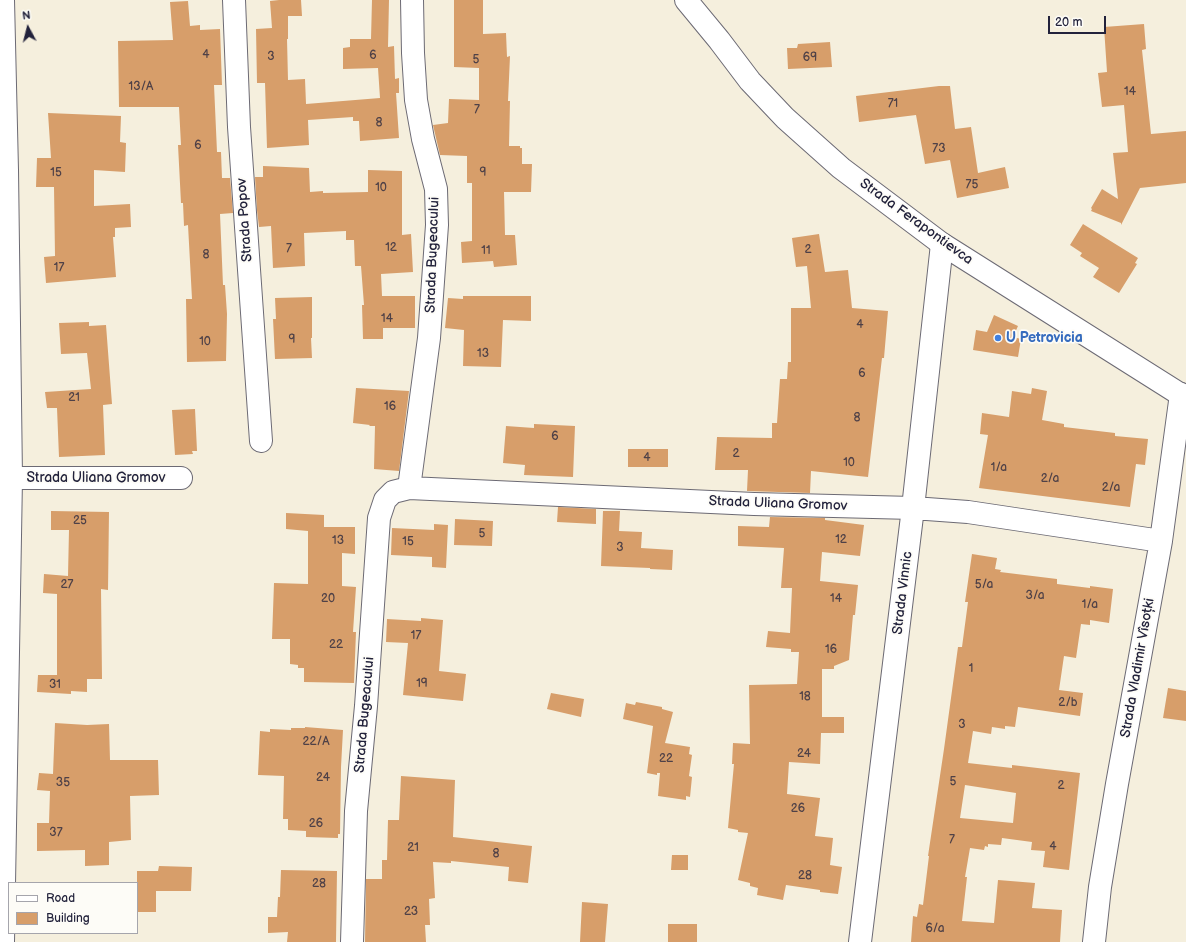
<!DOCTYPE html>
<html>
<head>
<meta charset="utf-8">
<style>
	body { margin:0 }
	#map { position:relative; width:1186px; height:942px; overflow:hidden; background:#f5efdd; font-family:"Balsamiq Sans",sans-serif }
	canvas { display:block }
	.legend { position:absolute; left:8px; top:882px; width:130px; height:52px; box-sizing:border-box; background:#fdfcf7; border:1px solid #a5a5ac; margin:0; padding:5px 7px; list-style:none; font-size:12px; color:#22223b }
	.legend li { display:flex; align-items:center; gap:8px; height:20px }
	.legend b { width:20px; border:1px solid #a5a5ac }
	.north { position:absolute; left:8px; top:8px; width:40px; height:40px; -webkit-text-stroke:3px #fdfcf7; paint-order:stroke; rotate:353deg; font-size:11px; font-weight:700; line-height:16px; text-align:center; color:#22223b }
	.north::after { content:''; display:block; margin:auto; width:14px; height:18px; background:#22223b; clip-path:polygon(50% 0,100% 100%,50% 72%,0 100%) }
	.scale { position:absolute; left:1048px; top:16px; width:58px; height:18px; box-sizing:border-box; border:2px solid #22223b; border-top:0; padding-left:5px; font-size:12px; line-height:14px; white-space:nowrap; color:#22223b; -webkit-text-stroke:3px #fdfcf7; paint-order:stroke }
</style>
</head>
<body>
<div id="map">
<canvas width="1186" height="942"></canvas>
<ul class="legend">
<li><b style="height:5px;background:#fff"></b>Road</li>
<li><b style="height:11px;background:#d79e6a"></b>Building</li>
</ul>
<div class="north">N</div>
<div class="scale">20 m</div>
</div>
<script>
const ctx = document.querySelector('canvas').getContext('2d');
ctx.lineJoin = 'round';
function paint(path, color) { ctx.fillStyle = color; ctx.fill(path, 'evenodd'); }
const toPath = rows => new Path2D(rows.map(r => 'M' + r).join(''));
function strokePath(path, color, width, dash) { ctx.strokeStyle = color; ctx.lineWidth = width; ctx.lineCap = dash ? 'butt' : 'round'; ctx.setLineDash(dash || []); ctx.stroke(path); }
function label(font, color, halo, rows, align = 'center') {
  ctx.font = font + ' "Balsamiq Sans",sans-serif'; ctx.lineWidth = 3.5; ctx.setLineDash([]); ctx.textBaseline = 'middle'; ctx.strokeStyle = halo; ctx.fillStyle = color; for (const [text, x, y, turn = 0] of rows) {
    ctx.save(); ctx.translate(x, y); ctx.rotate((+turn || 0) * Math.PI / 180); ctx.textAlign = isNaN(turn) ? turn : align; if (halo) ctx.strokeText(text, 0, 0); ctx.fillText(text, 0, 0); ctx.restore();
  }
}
const building = toPath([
	[279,0,301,0,302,16,288,16,288,39,287,39,288,80,305,79,306,104,380,98,378,68,343,69,343,48,350,47,350,39,371,39,372,0,389,0,388,47,394,46,395,79,399,78,399,93,396,93,399,138,360,141,359,121,353,121,353,117,308,120,309,145,267,148,265,83,257,83,256,29,272,28,270,1],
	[454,0,483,0,483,34,506,33,507,57,510,56,508,101,510,101,509,146,520,146,520,148,522,148,522,164,532,164,531,192,504,192,505,235,515,235,517,265,494,267,493,261,462,263,461,242,472,241,472,183,467,183,467,156,440,155,433,125,448,123,449,99,479,100,479,68,454,67],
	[188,1,190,26,200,25,200,30,220,29,222,85,214,85,217,152,221,152,222,178,230,178,233,213,220,214,223,285,225,285,227,314,226,361,187,362,186,299,192,299,188,225,184,226,183,203,181,203,178,145,181,145,179,107,119,107,118,41,173,40,170,2],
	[1144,24,1146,49,1142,50,1151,134,1186,131,1186,183,1140,188,1121,225,1121,223,1091,211,1092,209,1091,208,1102,189,1118,199,1113,153,1128,152,1124,105,1102,107,1098,73,1107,72,1104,27],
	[830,42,832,67,788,69,787,48,797,48,798,44],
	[939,86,950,86,955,129,971,127,978,173,1005,167,1009,188,957,198,950,160,925,164,916,115,859,122,856,96],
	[48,113,121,116,120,142,126,143,125,172,94,170,94,206,130,204,131,227,115,228,115,237,113,237,116,277,46,283,44,257,55,256,54,187,36,187,37,158,51,158],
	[263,166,309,168,310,192,323,191,323,193,368,192,368,170,402,171,402,235,411,234,413,272,381,274,382,296,415,296,415,328,383,328,383,339,363,339,362,305,364,305,361,266,355,266,354,240,346,240,346,231,304,233,305,266,273,268,271,226,259,227,257,210,255,177,263,177],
	[1083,224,1138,258,1135,263,1137,264,1119,293,1093,277,1099,268,1080,256,1082,253,1070,245],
	[819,234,825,272,848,270,852,308,888,311,884,358,882,358,868,477,811,471,810,493,747,491,748,470,715,470,717,437,772,438,772,423,777,423,780,379,787,379,788,362,791,362,791,308,811,308,807,266,796,267,792,238],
	[463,296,531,296,531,321,503,320,501,367,463,366,464,330,445,328,448,298,463,299],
	[312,297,312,338,311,338,312,358,275,359,273,319,276,319,275,298],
	[994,315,1018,326,1013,337,1021,339,1018,357,973,350,976,330,987,332],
	[89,322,89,326,106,325,112,404,103,405,105,455,59,457,57,408,47,408,45,392,91,389,87,353,61,354,59,323],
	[356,388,409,391,399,471,374,469,375,426,369,426,370,425,353,423],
	[1032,388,1047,391,1042,420,1064,424,1064,427,1115,433,1115,436,1148,439,1145,465,1136,464,1130,507,979,488,988,435,980,434,982,413,1009,417,1012,391,1031,394],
	[195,409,197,451,192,451,193,454,175,455,172,410],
	[534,424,575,426,573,477,524,475,525,465,503,463,506,426,534,428],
	[628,449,668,449,668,467,628,467],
	[558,507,596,509,596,524,557,522],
	[51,511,109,512,108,590,101,589,102,679,87,679,87,692,71,691,71,694,37,692,38,675,57,675,57,594,43,593,44,574,68,576,69,530,51,530],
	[603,511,620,511,619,531,642,532,641,548,673,550,672,570,650,569,650,568,601,566],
	[286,513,324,515,324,527,355,527,355,554,342,553,342,586,356,587,353,632,356,632,354,683,304,682,304,668,298,668,298,665,290,664,290,639,272,639,274,583,308,584,308,531,286,529],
	[770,517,825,518,825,520,864,525,860,556,822,552,820,581,858,585,855,615,853,615,849,660,834,666,834,669,822,669,822,717,844,717,844,733,821,733,820,764,789,762,787,794,820,798,815,836,833,838,830,865,842,867,838,894,820,892,820,890,786,885,783,900,757,895,758,888,750,886,750,883,738,880,748,833,738,832,738,830,728,828,734,764,732,764,733,743,750,744,749,685,797,684,799,652,791,652,791,649,766,647,768,631,790,633,792,588,781,588,784,548,738,546,738,526,769,527],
	[455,519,493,521,492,546,454,545],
	[434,524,448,525,446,568,432,567,432,557,391,555,392,528,434,530],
	[972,554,997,558,995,569,1001,570,1000,572,1057,579,1057,584,1090,588,1090,586,1113,589,1109,623,1090,620,1090,625,1081,624,1076,658,1064,656,1059,690,1083,693,1080,716,1018,707,1015,727,1005,726,1005,729,992,727,991,734,973,731,968,763,1012,768,1012,765,1080,773,1069,870,1043,867,1045,851,1031,850,1032,842,1002,838,1001,845,988,844,988,847,985,846,984,850,970,848,965,877,967,877,962,921,994,923,998,880,1035,883,1032,908,1062,910,1060,942,911,942,913,916,917,917,919,904,923,905,929,856,928,856,944,749,958,647,962,647,968,602,965,602],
	[965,785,1016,793,1013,823,960,818],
	[421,618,443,620,439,671,466,674,463,701,403,695,408,643,386,642,387,619,421,621],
	[1168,688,1186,691,1186,721,1163,718],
	[551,693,584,699,581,717,547,709],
	[636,702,662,707,662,709,673,712,665,743,690,747,689,754,692,755,689,776,692,777,690,797,686,796,686,800,658,796,660,773,657,773,657,775,647,773,653,726,623,719,626,703,635,705],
	[55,723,87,725,109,724,110,760,158,760,159,795,130,796,131,840,109,842,109,865,85,866,85,850,37,851,37,823,49,823,50,791,37,790,39,773,53,774],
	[305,727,343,730,341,767,340,834,338,834,338,838,306,837,306,831,288,830,288,819,283,819,284,776,258,775,260,731,270,732,270,729,291,730,291,728,305,728],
	[401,776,455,780,453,837,532,846,528,883,508,881,509,867,451,861,451,863,433,862,435,898,429,899,430,925,425,925,426,942,365,942,366,879,382,879,382,860,387,860,388,820,399,820],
	[672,855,688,855,688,870,671,870],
	[159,866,192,867,191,891,156,891,156,912,137,912,137,871,158,871],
	[281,870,337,871,336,942,287,942,288,932,268,933,268,917,277,917,278,897,280,897],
	[582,902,608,904,605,942,580,942],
	[668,924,697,924,697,942,668,942]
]);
const minor = toPath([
	[3,0,7,170,11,478,3,942],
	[234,0,239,127,261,441],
	[11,478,181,478],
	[409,488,429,338,437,225,436,189,423,139,416,100,413,53,412,0],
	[352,942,356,811,366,706,379,518,385,500,393,492,409,488,754,504,913,508,968,512,1161,541],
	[860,942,913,508,942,244],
	[1094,942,1100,887,1117,784,1161,541,1181,394]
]);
const secondary = toPath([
	[686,0,719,40,750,81,785,118,841,168,942,244,1186,398]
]);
const markers = [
	[998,338,4,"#3f7fe0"]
];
const numberNames = [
	["4",206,55],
	["6",373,56],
	["3",271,57],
	["69",810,58],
	["5",476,60],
	["13/A",141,87],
	["14",1130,92],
	["71",893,104],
	["7",477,110],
	["8",379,123],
	["6",198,146],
	["73",939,149],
	["15",56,173],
	["9",483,173],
	["75",972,185],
	["10",381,188],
	["12",391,248],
	["7",289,249],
	["2",808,250],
	["11",486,251],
	["8",206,255],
	["17",59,268],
	["14",387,319],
	["4",860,325],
	["9",292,340],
	["10",205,342],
	["13",483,354],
	["6",862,374],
	["21",74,398],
	["16",390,407],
	["8",857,418],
	["6",555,437],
	["2",736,454],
	["4",647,458],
	["10",849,463],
	["1/a",999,468],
	["2/a",1050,479],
	["2/a",1111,488],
	["25",80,521],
	["5",482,534],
	["12",841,540],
	["13",338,541],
	["15",408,542],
	["3",620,548],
	["27",67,585],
	["5/a",984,585],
	["3/a",1035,596],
	["20",328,599],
	["14",836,599],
	["1/a",1090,605],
	["17",416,636],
	["22",336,645],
	["16",831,650],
	["1",971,669],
	["19",422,684],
	["31",55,685],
	["18",805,697],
	["2/b",1068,703],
	["3",962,725],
	["22/A",316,742],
	["24",804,754],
	["22",666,759],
	["24",323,778],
	["5",953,782],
	["35",63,783],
	["2",1061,786],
	["26",798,809],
	["26",316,824],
	["37",56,833],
	["7",952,840],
	["4",1053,847],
	["21",413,848],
	["8",496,854],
	["28",805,876],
	["28",319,884],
	["23",411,912],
	["6/a",935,929]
];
const streetNames = [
	["Strada Popov",245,220,-94],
	["Strada Ferapontievca",916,222,36],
	["Strada Bugeacului",433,255,-88],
	["Strada Uliana Gromov",96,478],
	["Strada Uliana Gromov",778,504,2],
	["Strada Vinnic",903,593,-83],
	["Strada Vladimir Vîsoțki",1138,668,-80],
	["Strada Bugeacului",365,715,-85]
];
const shopNames = [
	["U Petrovicia",1006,338]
];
paint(building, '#d79e6a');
strokePath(minor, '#6c6a74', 24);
strokePath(secondary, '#6c6a74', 24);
strokePath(minor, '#fff', 22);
strokePath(secondary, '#fff', 22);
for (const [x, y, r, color] of markers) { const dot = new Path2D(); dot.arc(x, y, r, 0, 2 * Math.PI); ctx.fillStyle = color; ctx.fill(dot); strokePath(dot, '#fdfcf7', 1.5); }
label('12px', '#4f4147', null, numberNames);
label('14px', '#22223b', '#fdfcf7', streetNames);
label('bold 14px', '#366cbe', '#fdfcf7', shopNames, 'left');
</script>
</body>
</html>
